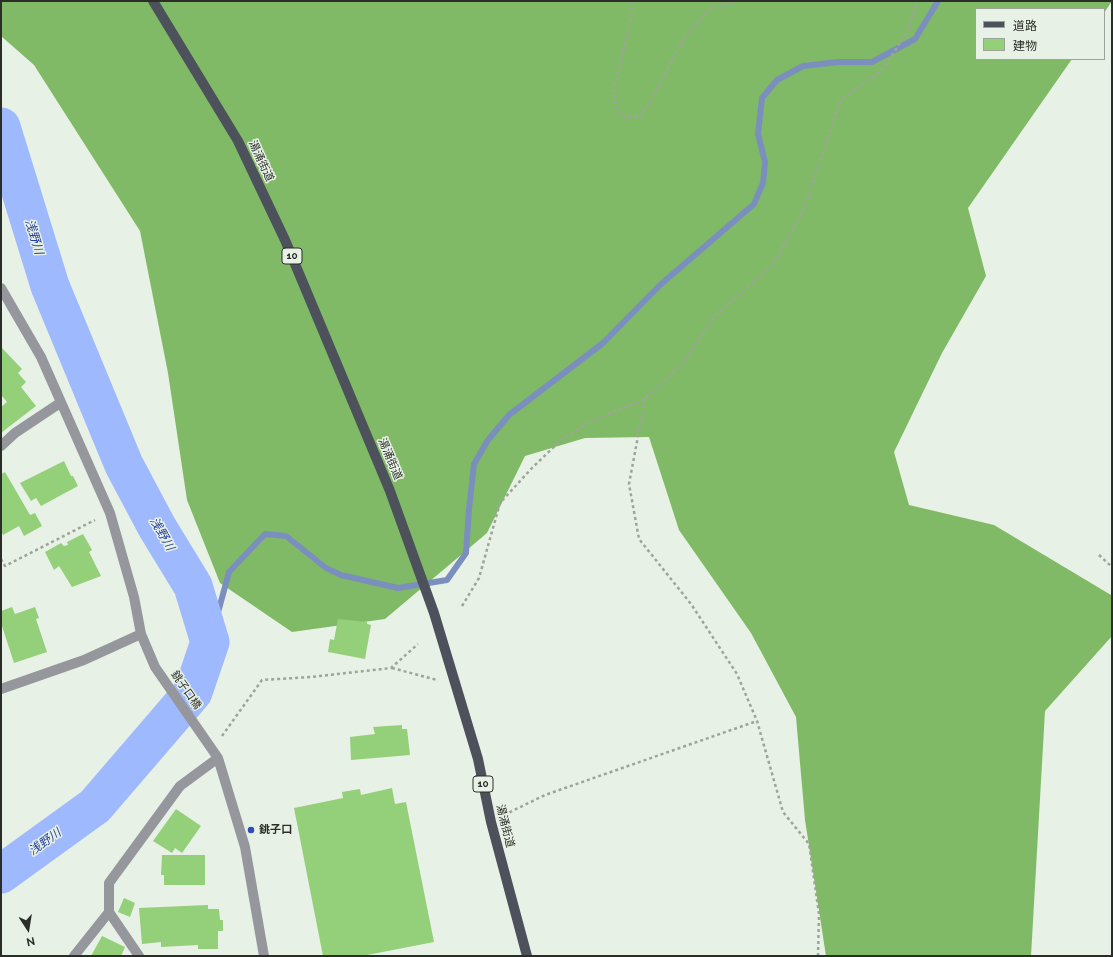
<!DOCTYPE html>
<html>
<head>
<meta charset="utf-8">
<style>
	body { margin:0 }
	#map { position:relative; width:1113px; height:957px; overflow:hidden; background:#e8f1e5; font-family:Raleway,"Noto Sans JP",sans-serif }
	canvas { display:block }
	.frame { position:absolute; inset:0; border:2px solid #2a2d28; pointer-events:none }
	.legend { position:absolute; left:975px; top:8px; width:130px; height:52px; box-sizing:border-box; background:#e8f1e5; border:1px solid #9ca399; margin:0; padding:5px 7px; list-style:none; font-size:12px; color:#2a2d28 }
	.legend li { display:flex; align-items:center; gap:8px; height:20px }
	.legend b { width:20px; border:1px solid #9ca399 }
	.north { position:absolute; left:8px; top:909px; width:40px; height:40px; -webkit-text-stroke:3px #e8f1e5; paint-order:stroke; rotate:168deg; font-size:11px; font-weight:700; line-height:16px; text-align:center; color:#2a2d28 }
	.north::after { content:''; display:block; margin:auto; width:14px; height:18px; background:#2a2d28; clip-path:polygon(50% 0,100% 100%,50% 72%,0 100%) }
</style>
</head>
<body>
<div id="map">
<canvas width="1113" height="957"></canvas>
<div class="frame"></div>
<ul class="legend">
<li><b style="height:5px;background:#4d515b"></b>道路</li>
<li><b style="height:11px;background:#94cf7a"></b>建物</li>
</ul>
<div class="north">N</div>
</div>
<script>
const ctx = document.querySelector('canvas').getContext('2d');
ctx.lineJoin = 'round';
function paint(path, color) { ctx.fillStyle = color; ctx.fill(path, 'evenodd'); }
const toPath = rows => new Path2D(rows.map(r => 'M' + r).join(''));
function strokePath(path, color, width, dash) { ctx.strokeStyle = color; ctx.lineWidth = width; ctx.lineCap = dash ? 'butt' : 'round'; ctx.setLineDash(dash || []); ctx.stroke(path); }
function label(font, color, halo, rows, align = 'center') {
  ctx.font = font + ' Raleway,"Noto Sans JP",sans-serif'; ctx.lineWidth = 3; ctx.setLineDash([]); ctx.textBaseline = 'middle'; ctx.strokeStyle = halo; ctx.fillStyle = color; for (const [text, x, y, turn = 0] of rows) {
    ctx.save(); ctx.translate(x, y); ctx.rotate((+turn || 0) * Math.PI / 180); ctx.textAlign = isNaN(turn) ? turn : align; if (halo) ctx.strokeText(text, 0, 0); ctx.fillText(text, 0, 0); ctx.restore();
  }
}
const forest = toPath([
	[1,1,1112,1,1104,13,1104,9,976,9,976,59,1072,59,968,208,986,276,942,353,894,452,909,505,994,525,1111,595,1112,636,1045,711,1031,956,826,956,805,820,796,717,751,633,679,530,649,437,585,438,525,456,487,533,385,619,292,632,220,583,187,500,168,373,140,231,34,65,1,36]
]);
const stream = toPath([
	[210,642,229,572,265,534,286,536,326,568,341,575,398,588,447,580,466,553,469,509,474,464,488,440,509,415,603,343,660,285,754,204,763,183,765,162,758,134,762,98,777,80,803,66,838,62,872,62,915,39,938,1]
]);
const river = toPath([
	[1,127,50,286,124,465,157,527,193,586,210,642,193,692,95,806,1,874]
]);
const building = toPath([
	[2,348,22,369,18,373,26,382,21,387,36,406,1,433,1,407,7,402,1,395],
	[64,461,71,476,73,476,78,486,41,506,36,498,31,501,20,483],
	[5,472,30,515,35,513,42,526,24,536,19,526,3,535,1,531,1,474],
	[83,534,92,550,89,552,101,576,72,587,59,566,54,570,45,552,61,543,64,546,68,545,67,542],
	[12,607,15,614,35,607,39,618,36,619,47,652,14,663,1,623,1,611],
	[338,619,367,622,367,624,371,625,365,659,328,652,330,639,334,640],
	[402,725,402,729,407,729,410,755,351,760,350,737,375,734,373,727],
	[392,788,395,804,406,802,434,942,362,956,323,956,294,808,343,798,342,792,360,789,361,795],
	[176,809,201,826,182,853,175,848,172,853,153,841],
	[162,855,205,855,205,885,164,885,164,875,161,875],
	[124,898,135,903,130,917,118,912],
	[208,905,208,909,219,909,220,920,223,920,223,931,218,931,218,949,198,949,198,945,161,947,161,942,142,944,139,908],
	[102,936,125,947,121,956,91,956]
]);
const path = toPath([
	[632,1,632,14,613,93,617,110,626,118,640,116,650,103,685,36,710,9,735,1],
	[645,399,629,484,639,539,691,604,737,674,757,721,783,812,809,844,819,914,818,956],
	[1099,555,1112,567],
	[1,559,5,566,95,520],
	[462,606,479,578,500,503,532,468,561,440,589,422,645,399,682,364,716,315,772,266,803,212,840,101,884,68,908,30,917,1],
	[392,668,437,680],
	[222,736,262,680,311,677,391,668,418,644],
	[504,815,545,795,757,721]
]);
const minor = toPath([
	[1,288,41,357,110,513,134,597,141,634,155,667,218,758,245,847,264,956],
	[1,446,15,433,60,403],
	[1,689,84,660,141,634],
	[74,956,109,912],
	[139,956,109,912,109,883,180,786,218,758]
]);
const major = toPath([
	[153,1,238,141,285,240,390,491,434,613,478,759,491,822,527,956]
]);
const markers = [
	[251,830,4,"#2d4bbb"]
];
const shields = [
	[292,256,20],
	[483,784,20]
];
const shieldNames = [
	["10",292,256],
	["10",483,784]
];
const streetNames = [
	["湯涌街道",261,161,65],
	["湯涌街道",390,459,67],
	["銚子口橋",186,690,55],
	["湯涌街道",505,826,76]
];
const poiNames = [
	["銚子口",259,830]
];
const waterNames = [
	["浅野川",34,237,73],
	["浅野川",162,534,60],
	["浅野川",45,842,-36]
];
paint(forest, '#80ba66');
strokePath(stream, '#7b8fbe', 6);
strokePath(river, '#9eb9fe', 39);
paint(building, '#94cf7a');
strokePath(path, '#9ea49b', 2.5, [3, 3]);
strokePath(minor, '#95979d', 10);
strokePath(major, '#4d515b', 10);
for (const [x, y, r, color] of markers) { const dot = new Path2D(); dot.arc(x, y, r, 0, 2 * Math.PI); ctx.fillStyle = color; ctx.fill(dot); strokePath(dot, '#e8f1e5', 1.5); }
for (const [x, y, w] of shields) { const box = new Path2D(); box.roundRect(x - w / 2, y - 8, w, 16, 3); ctx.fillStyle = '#e8f1e5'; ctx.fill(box); strokePath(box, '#2a2d28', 1); }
label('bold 10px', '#2a2d28', null, shieldNames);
label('11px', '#2a2d28', '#e8f1e5', streetNames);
label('bold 11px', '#2a2d28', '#e8f1e5', poiNames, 'left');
label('italic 12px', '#263fa0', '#e8f1e5', waterNames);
</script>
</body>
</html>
